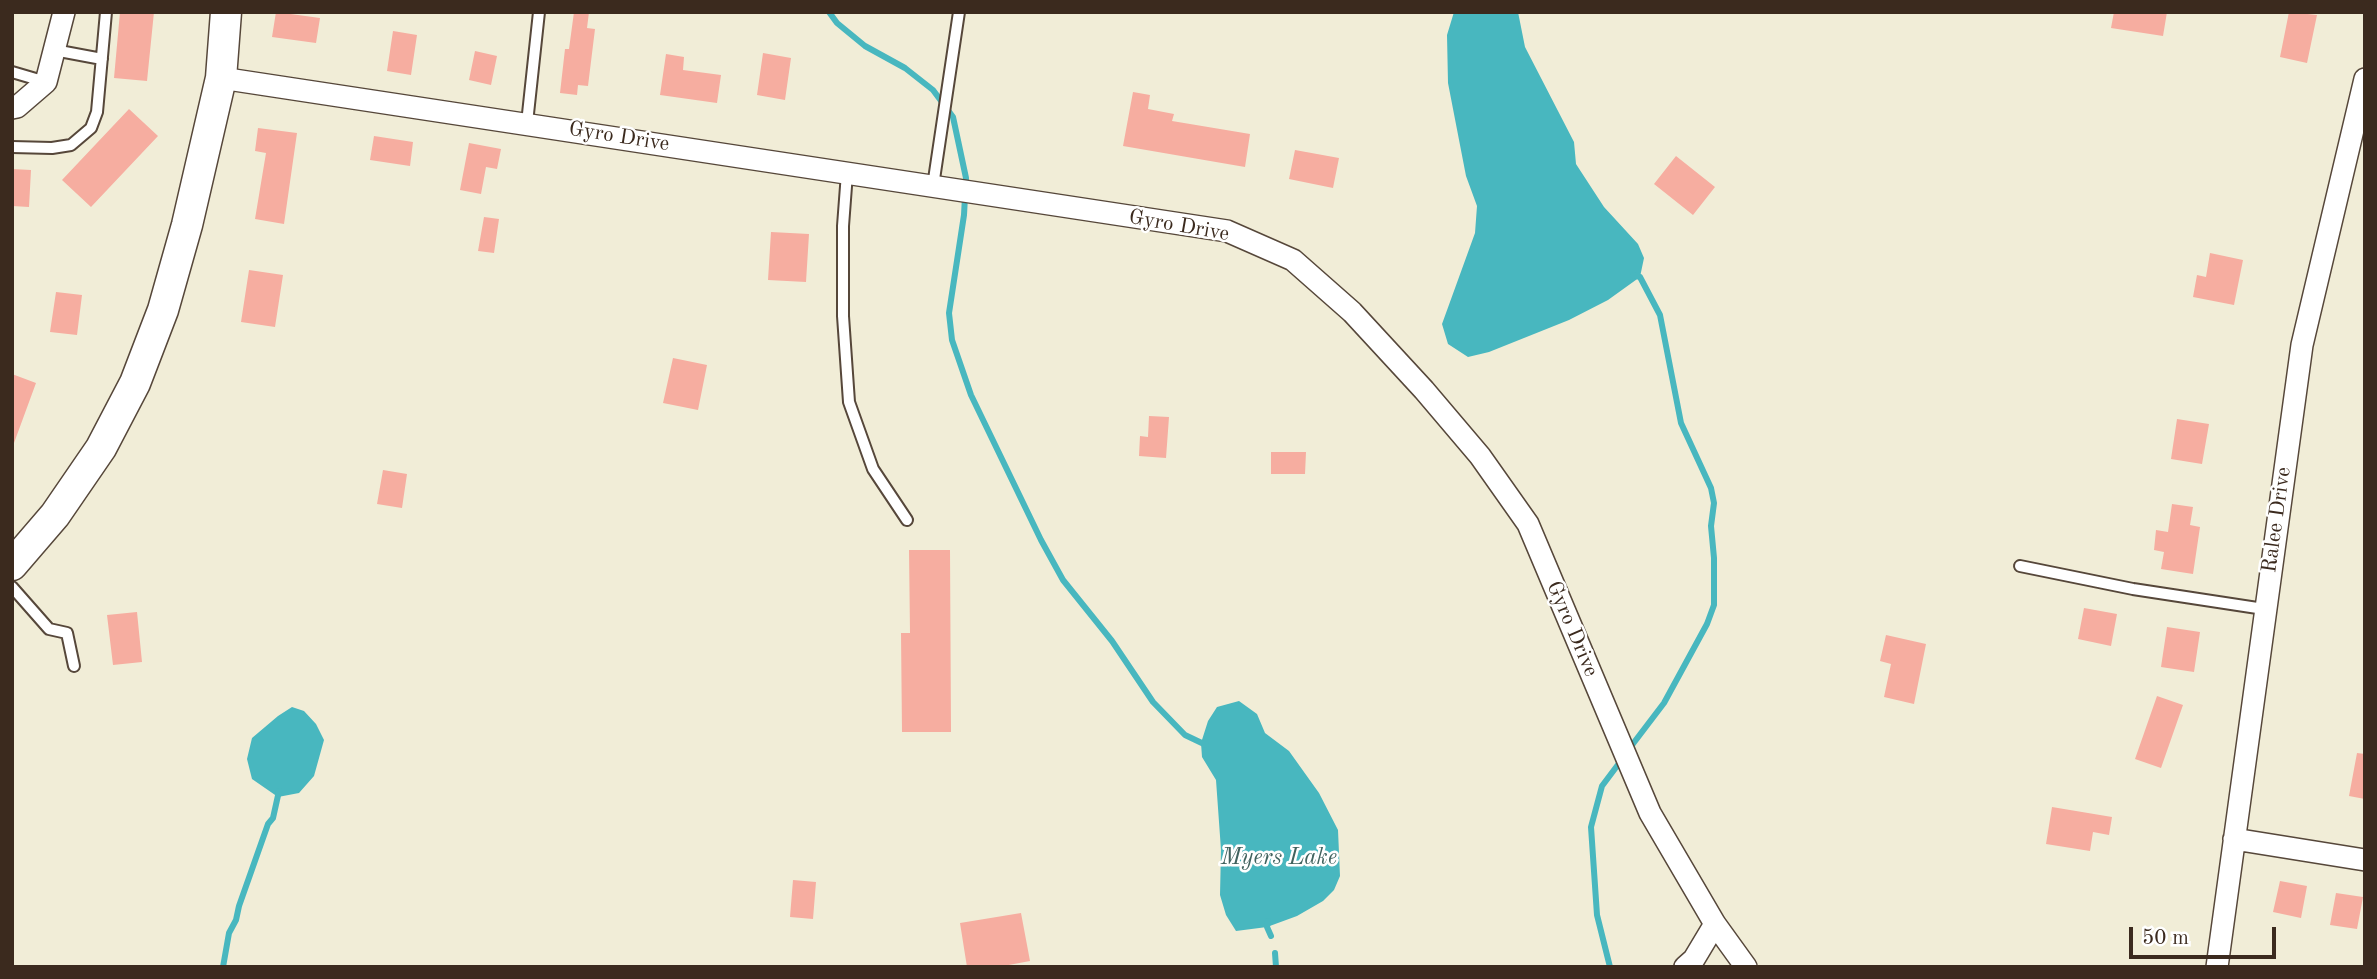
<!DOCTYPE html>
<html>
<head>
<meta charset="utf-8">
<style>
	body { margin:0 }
	#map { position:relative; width:2377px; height:979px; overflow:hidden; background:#f1edd7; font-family:"Old Standard TT",serif }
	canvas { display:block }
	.frame { position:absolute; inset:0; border:14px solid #3b2a1e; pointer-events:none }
	.scale { position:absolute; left:2129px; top:927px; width:147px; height:32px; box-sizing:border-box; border:4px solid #3b2a1e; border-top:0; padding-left:9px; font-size:21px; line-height:24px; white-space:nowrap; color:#3b2a1e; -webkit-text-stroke:5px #fff; paint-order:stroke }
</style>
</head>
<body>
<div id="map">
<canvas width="2377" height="979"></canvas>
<div class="frame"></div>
<div class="scale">50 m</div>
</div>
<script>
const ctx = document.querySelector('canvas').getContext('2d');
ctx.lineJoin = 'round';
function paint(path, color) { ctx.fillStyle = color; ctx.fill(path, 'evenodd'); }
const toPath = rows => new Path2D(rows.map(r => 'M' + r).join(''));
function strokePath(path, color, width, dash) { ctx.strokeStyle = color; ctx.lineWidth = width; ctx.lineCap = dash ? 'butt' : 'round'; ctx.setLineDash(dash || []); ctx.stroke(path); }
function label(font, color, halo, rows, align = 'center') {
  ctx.font = font + ' "Old Standard TT",serif'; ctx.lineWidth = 5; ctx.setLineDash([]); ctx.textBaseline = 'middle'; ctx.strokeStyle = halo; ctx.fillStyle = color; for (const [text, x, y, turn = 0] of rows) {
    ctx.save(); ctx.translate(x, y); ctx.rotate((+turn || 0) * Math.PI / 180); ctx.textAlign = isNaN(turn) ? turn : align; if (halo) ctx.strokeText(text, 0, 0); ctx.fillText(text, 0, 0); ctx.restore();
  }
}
const water = toPath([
	[1454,12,1518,12,1525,47,1574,142,1576,164,1604,207,1638,244,1644,258,1640,277,1608,300,1569,320,1489,352,1468,357,1448,344,1442,324,1475,233,1477,206,1466,176,1448,83,1447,35],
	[1239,701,1257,714,1265,733,1289,751,1319,793,1338,830,1340,876,1334,890,1323,901,1297,916,1267,927,1236,931,1226,915,1220,895,1221,850,1216,780,1202,757,1201,743,1208,721,1217,707],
	[292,707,304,711,316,724,324,740,314,776,299,793,278,797,252,779,247,759,252,738,278,716]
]);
const stream = toPath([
	[829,12,837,23,865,46,905,68,933,90,953,117,966,178,964,215,949,313,952,340,971,395,1041,540,1063,580,1112,641,1153,702,1185,735,1206,745],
	[1629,749,1664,703,1707,624,1714,605,1714,558,1711,526,1714,503,1711,488,1681,423,1660,315,1640,277,1633,275],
	[1268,921,1267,927,1271,936],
	[1275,953,1276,967],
	[223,967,229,933,236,920,239,906,268,824,273,818,279,791],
	[1610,967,1597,915,1591,827,1602,786,1623,758]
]);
const building = toPath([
	[120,12,154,12,147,81,114,78],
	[276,12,320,18,316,43,272,37],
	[574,12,589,12,587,28,595,29,588,86,578,85,577,95,560,93,565,49,569,49],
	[2114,12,2167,12,2163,36,2111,28],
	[2289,12,2317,15,2307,63,2280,57],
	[393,31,417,35,411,75,387,71],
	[475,51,497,56,491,85,469,80],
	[763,53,791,58,785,100,757,95],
	[666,54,684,57,683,70,721,75,717,103,660,95],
	[1133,92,1150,95,1148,109,1174,114,1172,121,1250,134,1245,167,1123,146],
	[129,109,158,136,91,207,62,180],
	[258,128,297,133,284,224,255,219,266,153,255,151],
	[374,136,413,142,410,166,370,160],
	[469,143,501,149,497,169,486,167,481,194,460,190],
	[1295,150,1339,158,1333,188,1289,179],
	[1676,156,1715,187,1693,215,1654,184],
	[12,169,31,170,29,207,12,206],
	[484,217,499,219,494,253,478,251],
	[771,232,809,234,806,282,768,280],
	[2210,253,2243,260,2234,305,2193,297,2197,275,2206,277],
	[249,270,283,275,275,327,241,322],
	[56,292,82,295,77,335,50,332],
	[673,358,707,365,698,410,663,403],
	[12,374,36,383,14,443,12,443],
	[1149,416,1169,417,1166,458,1139,456,1140,436,1148,437],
	[2177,419,2209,424,2202,464,2171,459],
	[1271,452,1306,452,1305,474,1271,474],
	[383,470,407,474,402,508,377,504],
	[2172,504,2193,507,2190,525,2200,527,2193,574,2161,569,2164,552,2154,550,2156,530,2168,532],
	[909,550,950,550,951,732,902,732,901,633,910,633],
	[2084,608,2117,614,2111,646,2078,639],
	[137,612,142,662,113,665,107,615],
	[2167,627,2200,632,2194,672,2161,667],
	[1886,635,1926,644,1914,704,1884,697,1891,664,1880,661],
	[2157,696,2183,705,2161,768,2135,759],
	[2357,753,2365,754,2365,799,2349,796],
	[2052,807,2112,817,2109,835,2093,832,2090,851,2046,844],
	[793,880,816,882,813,919,790,917],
	[2280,881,2307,886,2301,918,2273,912],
	[2336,893,2363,897,2357,929,2330,925],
	[1021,913,1030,961,998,967,967,967,960,923]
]);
const service = toPath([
	[54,50,102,59],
	[12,72,46,82],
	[527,123,539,12],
	[12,147,52,148,71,145,91,128,97,112,106,12],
	[847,173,843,226,843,316,849,402,873,469,907,520],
	[933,186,959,12],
	[2020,566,2133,589,2264,609],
	[12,587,49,629,67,633,74,666]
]);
const minor = toPath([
	[221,78,1227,231,1293,260,1352,312,1424,390,1480,456,1528,524,1650,813,1715,924,1746,967],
	[12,108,17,107,46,82,64,12],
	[2234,839,2365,860],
	[1685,967,1694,959,1715,924],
	[2217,967,2302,345,2365,79]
]);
const secondary = toPath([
	[12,565,55,515,101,448,135,383,163,310,187,225,221,78,226,12]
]);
const streetNames = [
	["Gyro Drive",619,137,9],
	["Gyro Drive",1179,226,10],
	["Ralee Drive",2277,520,-82],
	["Gyro Drive",1572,629,67]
];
const waterNames = [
	["Myers Lake",1279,858]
];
paint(water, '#48b7bf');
strokePath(stream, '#48b7bf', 6);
paint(building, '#f6ada0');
strokePath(service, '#56473a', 14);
strokePath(minor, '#56473a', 24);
strokePath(secondary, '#56473a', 33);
strokePath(service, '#fff', 10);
strokePath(minor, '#fff', 21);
strokePath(secondary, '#fff', 30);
label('21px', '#3b2a1e', '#fff', streetNames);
label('italic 23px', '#40625e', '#fff', waterNames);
</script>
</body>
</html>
